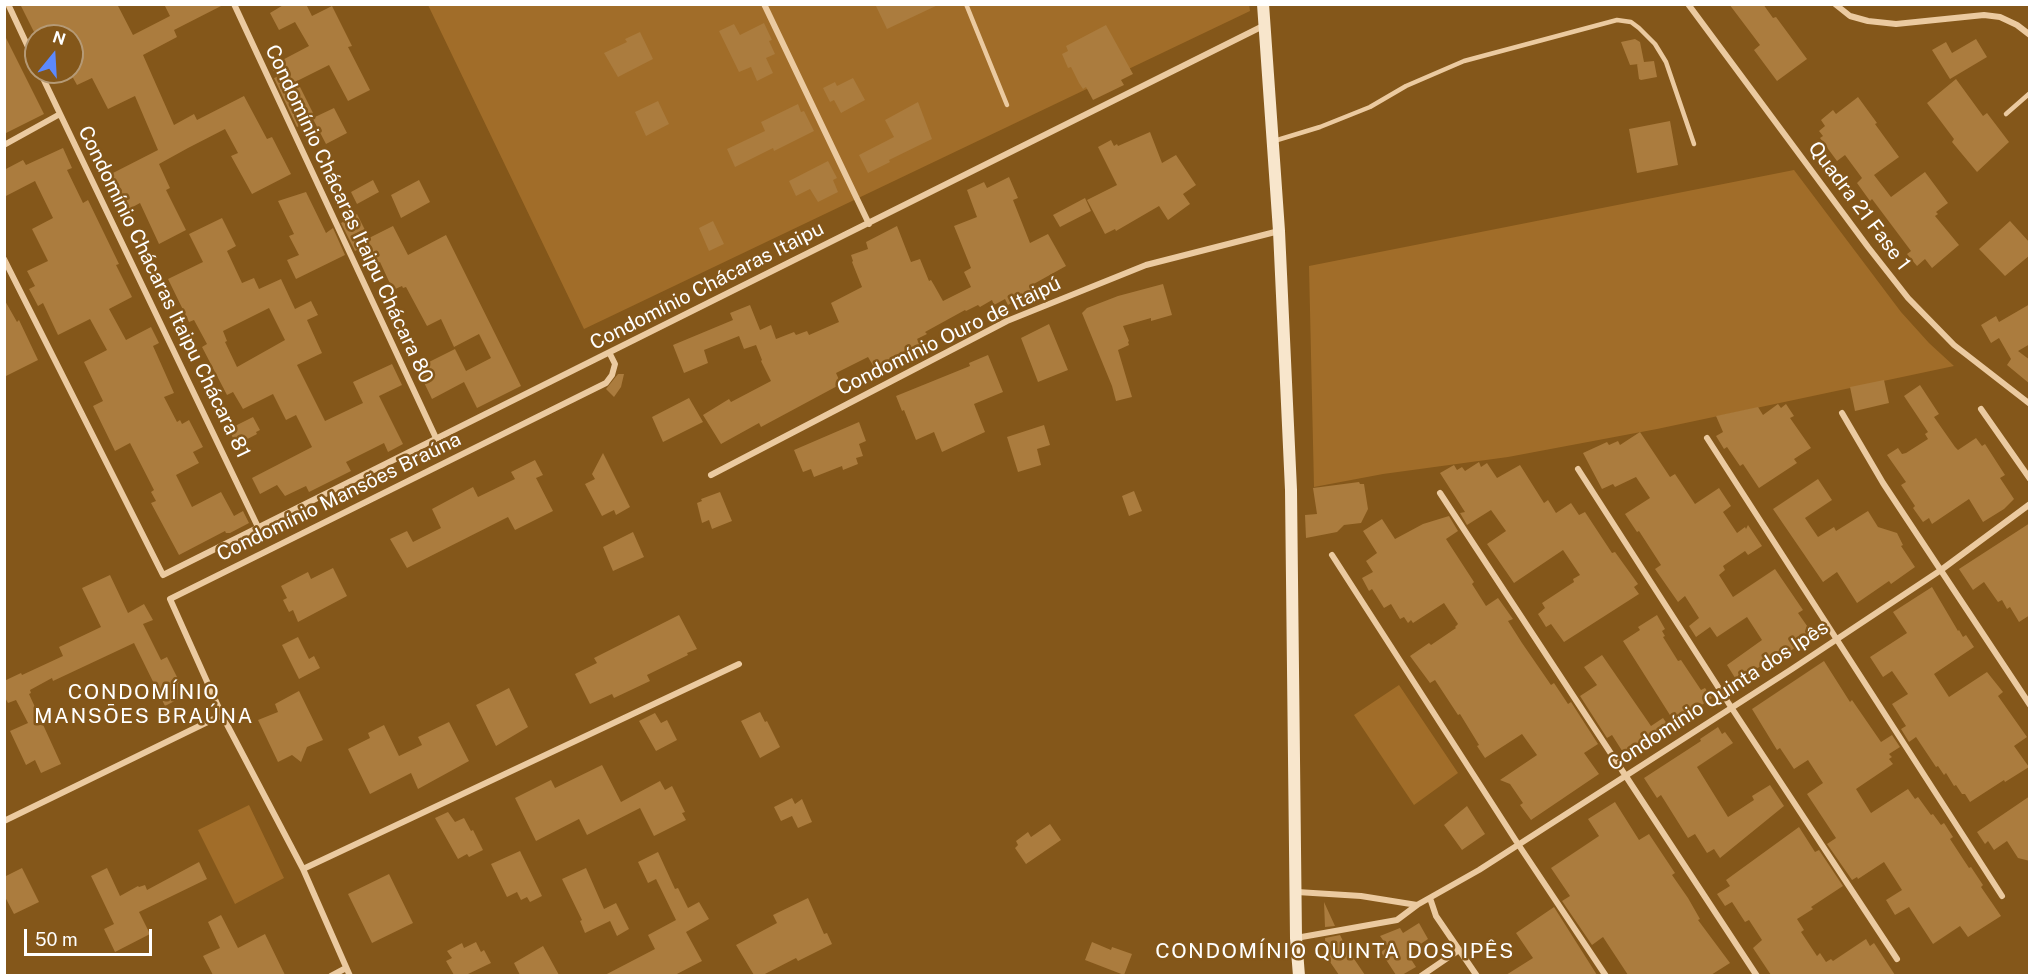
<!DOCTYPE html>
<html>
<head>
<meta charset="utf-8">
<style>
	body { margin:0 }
	#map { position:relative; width:2034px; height:980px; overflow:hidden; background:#84571a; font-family:"Public Sans",sans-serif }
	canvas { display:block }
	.frame { position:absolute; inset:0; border:6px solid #fff; pointer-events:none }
	.north { position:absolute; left:24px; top:24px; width:60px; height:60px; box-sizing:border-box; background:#84571a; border:2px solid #b59a76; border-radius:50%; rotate:18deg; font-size:16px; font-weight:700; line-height:24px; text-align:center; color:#fff }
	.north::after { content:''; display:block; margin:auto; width:21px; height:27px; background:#5c89fd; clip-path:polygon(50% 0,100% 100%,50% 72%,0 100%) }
	.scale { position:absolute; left:24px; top:929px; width:128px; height:27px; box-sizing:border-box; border:3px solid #fff; border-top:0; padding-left:8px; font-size:18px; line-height:21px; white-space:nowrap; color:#fff; -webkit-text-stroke:4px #84571a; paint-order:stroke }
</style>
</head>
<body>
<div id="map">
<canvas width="2034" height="980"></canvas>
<div class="frame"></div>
<div class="north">N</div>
<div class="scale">50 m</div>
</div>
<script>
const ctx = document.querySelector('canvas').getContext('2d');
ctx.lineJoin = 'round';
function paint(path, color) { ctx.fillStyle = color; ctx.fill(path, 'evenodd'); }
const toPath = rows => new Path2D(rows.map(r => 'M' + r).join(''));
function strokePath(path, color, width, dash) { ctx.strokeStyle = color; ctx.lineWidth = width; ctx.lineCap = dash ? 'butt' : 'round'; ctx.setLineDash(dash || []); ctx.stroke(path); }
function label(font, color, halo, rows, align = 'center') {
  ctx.font = font + ' "Public Sans",sans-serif'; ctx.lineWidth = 5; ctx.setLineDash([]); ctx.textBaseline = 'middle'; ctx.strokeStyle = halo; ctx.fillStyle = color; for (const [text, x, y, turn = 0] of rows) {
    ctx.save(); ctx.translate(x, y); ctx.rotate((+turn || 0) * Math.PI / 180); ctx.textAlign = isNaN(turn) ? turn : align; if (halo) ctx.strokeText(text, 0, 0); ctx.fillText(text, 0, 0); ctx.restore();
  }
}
const green = toPath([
	[1249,4,1250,11,584,329,428,5],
	[1794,170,1901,312,1929,343,1954,366,1657,429,1508,457,1383,474,1314,487,1309,266],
	[1399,685,1458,773,1414,805,1354,715],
	[249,805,284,878,235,904,198,830]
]);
const building = toPath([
	[20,4,117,4,133,35,170,16,164,4,225,4,174,30,177,37,143,55,174,125,194,114,197,120,244,96,267,139,272,137,291,174,252,194,231,156,238,153,225,129,188,148,159,164,170,188,166,190,186,230,159,244,140,203,129,209,111,174,158,150,135,96,108,109,92,78,77,85,72,76,72,36,36,36],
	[285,4,306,4,312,16,332,6,352,46,348,47,370,90,348,101,329,65,297,81,315,117,334,108,347,133,326,144,313,119,297,127,274,78,277,77,271,66,309,46,295,22,279,30,270,13],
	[875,4,940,4,887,29],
	[1729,4,1763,4,1773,18,1776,17,1807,59,1777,81,1754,50,1760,45],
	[764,23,772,40,769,41,775,54,766,58,773,73,757,81,751,67,739,72,719,31,734,24,740,35],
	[1106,25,1133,74,1121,80,1124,85,1093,100,1086,87,1083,89,1079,83,1071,67,1068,68,1062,54,1068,51,1066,46],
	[640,32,653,59,618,77,604,53,627,42,625,39],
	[4,34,44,114,4,134],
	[1635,39,1640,42,1644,62,1654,61,1657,77,1641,80,1639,79,1637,64,1639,64,1630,65,1621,42],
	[1976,39,1987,57,1950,79,1932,50,1946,42,1952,53],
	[853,78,865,100,841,113,834,100,830,102,823,88,835,82,837,86],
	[1956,79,1983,116,1987,113,2009,142,1977,172,1952,142,1954,139,1927,103],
	[1858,97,1877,123,1875,124,1899,157,1874,175,1891,197,1925,172,1948,203,1936,212,1938,214,1935,216,1959,245,1932,268,1925,259,1917,266,1907,254,1911,251,1872,199,1870,201,1857,183,1862,178,1845,155,1837,161,1820,138,1823,136,1819,131,1825,126,1821,120,1833,110,1836,114],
	[658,101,669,124,646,136,635,112],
	[918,102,932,139,889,160,890,162,868,173,859,155,894,137,885,120],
	[798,104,801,112,804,111,814,131,774,151,773,148,735,167,727,149,765,131,761,122],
	[1670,121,1678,165,1637,173,1629,129],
	[1150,132,1162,163,1176,155,1196,185,1183,194,1190,204,1168,220,1159,206,1116,231,1115,229,1105,234,1087,200,1117,185,1098,147,1111,140,1114,146,1117,144,1118,146],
	[63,148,72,168,67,170,83,203,88,200,119,264,116,265,132,297,109,309,126,340,151,327,159,343,153,346,174,393,164,397,177,422,180,420,182,424,189,420,203,447,193,452,199,463,176,475,192,507,221,492,234,516,243,511,249,523,230,533,226,533,225,531,179,555,151,503,156,501,151,492,154,490,130,443,115,451,93,406,103,401,84,362,107,350,90,319,58,335,43,303,38,306,29,289,35,286,27,271,48,261,32,229,53,218,35,181,4,197,4,170,23,160,26,165],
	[828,161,837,178,833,180,838,192,818,202,810,189,796,196,789,181],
	[1009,177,1018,198,1013,200,1030,243,1048,234,1066,266,1030,286,1033,291,1008,305,1005,299,994,305,992,300,980,307,978,305,966,311,965,310,925,332,927,334,917,339,920,344,874,367,868,357,836,373,841,384,761,427,759,423,721,444,703,415,729,399,731,402,771,381,761,361,762,360,756,345,744,349,739,336,704,350,708,363,684,373,673,345,733,320,730,313,750,305,760,330,771,325,776,339,794,332,796,335,807,331,809,335,839,322,831,303,862,287,852,262,853,261,851,255,868,249,866,242,897,226,911,262,920,259,929,281,931,280,934,285,943,301,971,287,964,272,971,268,954,226,977,217,967,190,984,182,987,188],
	[373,180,379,192,357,204,351,192],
	[419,180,430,202,401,218,391,195],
	[306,192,326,233,333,228,345,255,296,279,287,260,299,255,289,236,294,234,278,201],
	[1085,198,1091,211,1060,227,1053,215],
	[357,214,369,238,393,226,408,255,446,235,521,386,477,408,464,382,432,399,417,368,455,349,466,371,491,358,479,334,454,347,441,319,427,326,406,287,403,288,402,286,393,290,380,262,367,269,357,250,355,251,341,223],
	[222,218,236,246,227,251,242,283,254,278,259,289,281,279,295,309,311,301,318,315,307,320,322,353,297,365,325,421,363,403,353,382,392,364,402,385,379,396,403,444,388,452,384,443,346,462,351,471,309,492,306,486,285,496,277,485,260,494,252,478,312,447,296,415,286,420,273,394,243,409,233,392,227,395,202,347,207,344,194,320,189,322,168,279,203,262,189,234],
	[269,308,285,340,237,367,225,342,227,341,223,331],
	[713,221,724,244,709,251,699,228],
	[2010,221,2030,243,2030,255,2005,276,1979,249],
	[1163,284,1172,315,1151,321,1151,318,1123,326,1129,341,1128,342,1129,345,1118,350,1132,397,1116,401,1112,386,1082,313,1087,308,1118,296],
	[4,299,17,322,19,320,38,360,4,377],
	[2030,304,2030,344,2018,351,2030,360,2030,384,2007,365,2011,359,1999,338,1991,343,1981,325,1996,316,1999,322],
	[1049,324,1068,370,1038,382,1021,338],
	[988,355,1003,392,974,404,985,432,942,452,934,432,916,440,904,410,902,411,896,396,970,366,969,363],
	[618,374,624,374,621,387,614,397,606,389],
	[1884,380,1889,403,1855,411,1850,387],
	[1920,385,1939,414,1934,417,1955,447,1958,450,1976,438,1982,446,1985,444,2005,475,2000,478,2014,499,2004,509,1983,522,1969,499,1932,524,1929,518,1923,522,1913,508,1915,506,1901,485,1906,482,1887,455,1898,448,1902,454,1906,453,1928,439,1925,434,1928,432,1904,396],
	[689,398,703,422,663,442,652,417],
	[1778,404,1781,408,1786,404,1794,416,1790,418,1811,448,1794,459,1797,463,1759,488,1743,464,1740,466,1727,447,1724,449,1716,436,1723,432,1716,416,1758,407,1763,415],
	[253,417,260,430,256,432,257,434,236,445,229,429],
	[859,422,866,441,859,444,863,456,856,458,858,464,843,470,842,466,814,477,811,469,803,472,794,450],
	[1044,425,1050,445,1037,449,1041,465,1018,472,1007,437],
	[1640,432,1670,477,1675,474,1695,504,1719,488,1731,506,1723,512,1737,533,1745,527,1746,529,1748,525,1762,546,1748,555,1745,551,1723,566,1725,570,1719,575,1733,597,1775,569,1803,610,1798,613,1812,633,1794,645,1796,647,1782,657,1780,654,1737,681,1727,665,1762,640,1747,617,1717,637,1710,627,1696,637,1689,626,1699,618,1685,596,1678,602,1655,569,1661,565,1639,531,1637,532,1625,514,1650,498,1636,477,1615,487,1613,484,1602,489,1583,453,1607,442,1609,445,1618,441,1620,445],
	[603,453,630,507,616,515,614,510,602,516,585,484,595,479,592,474],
	[535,460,543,475,536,478,553,511,515,530,508,517,407,568,390,539,407,531,413,542,441,528,432,509,473,487,478,497,515,479,511,472],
	[1479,462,1481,467,1487,463,1497,478,1520,465,1544,503,1548,500,1556,513,1571,503,1579,515,1585,512,1612,553,1615,552,1638,584,1634,587,1639,594,1564,642,1551,624,1546,627,1538,614,1545,608,1542,603,1574,582,1573,579,1580,575,1563,550,1514,583,1487,544,1506,531,1491,510,1467,525,1460,513,1465,512,1440,473,1454,465,1457,470,1462,467,1465,471],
	[1818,479,1832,500,1805,518,1818,537,1834,527,1836,531,1868,511,1878,527,1897,533,1903,545,1901,546,1915,567,1891,584,1889,581,1857,603,1837,572,1823,582,1773,509],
	[1359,482,1360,484,1364,484,1368,509,1361,523,1344,525,1337,532,1306,538,1305,515,1317,514,1313,488],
	[1134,491,1142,511,1129,516,1122,496],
	[720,492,732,521,712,529,709,520,702,523,697,503,702,501,701,499],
	[1449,516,1458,531,1446,539,1474,582,1472,584,1486,606,1498,598,1513,619,1508,621,1522,643,1551,685,1554,683,1568,704,1571,702,1598,744,1584,753,1599,774,1531,820,1520,805,1523,803,1510,784,1500,780,1537,755,1522,734,1485,758,1477,746,1479,745,1460,714,1458,715,1435,680,1430,683,1410,656,1429,643,1431,645,1456,628,1455,627,1458,624,1444,603,1413,623,1411,620,1408,623,1404,617,1400,619,1391,604,1384,608,1372,589,1369,591,1362,578,1373,572,1366,561,1377,553,1363,531,1382,519,1395,539,1423,524],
	[2030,523,2030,615,2019,622,2010,607,2007,609,2002,600,1998,602,1984,582,1973,590,1959,569],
	[633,532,644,557,613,571,603,547],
	[333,568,347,596,298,622,293,610,289,612,283,600,287,598,281,586,308,572,311,579],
	[110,575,128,613,144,604,153,620,143,624,161,660,167,657,186,695,165,706,134,643,53,681,52,678,30,690,31,693,29,694,61,764,41,773,35,760,26,765,10,731,28,723,16,700,8,703,4,696,4,681,21,673,22,675,63,656,59,647,101,627,82,588],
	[1932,587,1958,631,1959,630,1963,637,1966,635,1974,647,1934,674,1949,697,1987,672,2003,692,1998,696,2027,737,2014,746,2029,767,2005,782,2004,780,1970,802,1965,794,1962,794,1956,785,1954,786,1946,773,1944,775,1938,766,1936,767,1916,737,1909,742,1901,729,1906,726,1892,704,1908,694,1892,671,1883,677,1870,657,1907,633,1893,612],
	[679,615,697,649,687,653,688,655,647,675,650,681,614,698,612,694,590,704,575,674,597,663,594,658],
	[1657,615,1665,629,1662,631,1665,636,1663,637,1678,661,1681,660,1701,690,1705,688,1712,698,1675,723,1623,641,1640,630,1638,627],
	[298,637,309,659,314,656,320,668,299,679,282,645],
	[1602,655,1651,726,1663,718,1670,728,1626,757,1612,735,1607,738,1580,696,1597,685,1584,667],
	[1824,661,1850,702,1852,700,1881,742,1892,735,1900,747,1889,754,1892,757,1889,759,1893,764,1856,789,1871,813,1908,789,1915,799,1918,797,1931,815,1933,814,1941,825,1944,823,1953,837,1950,839,1969,868,1971,867,1983,885,1981,887,2001,916,1968,937,1960,926,1933,944,1909,907,1895,915,1886,900,1902,890,1884,862,1858,879,1857,877,1852,880,1827,844,1836,838,1807,794,1823,783,1808,760,1794,769,1780,748,1777,750,1752,709],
	[509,688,528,727,496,746,476,705],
	[299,691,323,740,307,747,301,762,292,755,278,762,258,720,278,712,275,704],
	[760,712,765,722,767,721,780,747,760,758,741,721],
	[655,713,661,723,667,720,677,740,656,751,639,721],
	[449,722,469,761,418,789,411,773,370,794,348,749,370,738,368,733,384,725,399,756,422,745,418,737],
	[1718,727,1722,734,1725,732,1733,743,1697,767,1728,817,1754,800,1752,796,1770,785,1784,806,1720,858,1714,849,1707,853,1695,834,1688,838,1661,795,1657,798,1644,778,1701,741,1700,739],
	[602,765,621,802,660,781,665,790,672,786,685,812,682,813,686,820,654,836,640,808,587,835,579,819,536,841,515,798,551,780,555,788],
	[2030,796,2030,861,2018,858,2007,841,1994,850,1988,841,1985,844,1977,832],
	[792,798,795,804,802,799,812,822,798,828,792,816,781,821,774,807],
	[1615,802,1639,840,1649,834,1675,873,1672,875,1688,898,1700,919,1698,920,1730,963,1711,975,1628,975,1603,937,1592,945,1562,901,1570,896,1551,868,1599,836,1588,819],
	[1467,806,1485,834,1462,850,1444,825],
	[448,812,455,822,464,818,471,831,473,830,483,850,469,857,467,854,458,859,435,818],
	[1050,824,1061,840,1026,864,1015,848,1018,845,1016,841,1028,832,1031,837],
	[1799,827,1815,852,1819,850,1843,886,1811,907,1813,909,1797,919,1804,930,1801,932,1817,956,1820,953,1826,962,1831,959,1833,961,1866,939,1870,946,1874,943,1895,975,1771,975,1753,948,1762,940,1749,920,1745,922,1732,902,1725,906,1717,894,1730,886,1726,880],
	[520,851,542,896,530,902,527,897,521,900,517,892,507,897,491,864],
	[658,852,675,889,678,888,688,908,699,902,709,919,686,932,702,961,675,975,605,975,655,949,648,935,676,920,656,879,648,883,638,862],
	[199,862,207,879,139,912,150,934,115,952,104,929,114,924,91,876,107,868,120,896,138,886,139,887,145,885,147,890],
	[22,868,39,902,14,914,4,895,4,877],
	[586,868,604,909,616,903,629,929,617,936,610,921,585,933,580,921,582,920,562,879],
	[389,874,413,923,372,943,348,894],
	[808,898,824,934,827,933,832,944,798,961,796,958,763,975,754,975,736,945,777,923,773,915],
	[1324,902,1335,926,1325,927],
	[1554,907,1597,975,1506,975,1533,958,1516,933],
	[221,915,238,948,265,934,285,975,213,975,203,956,220,948,208,922],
	[1419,923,1428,939,1407,953,1416,967,1402,975,1396,975,1381,952,1388,947,1380,936,1400,928,1403,933],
	[1340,935,1346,947,1365,975,1339,975,1326,956,1325,938],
	[476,942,481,952,484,950,491,963,466,975,454,975,446,961,452,958,447,951,462,943,464,948],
	[1092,942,1111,950,1112,947,1132,954,1124,975,1085,960],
	[543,946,559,975,520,975,514,963]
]);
const lane = toPath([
	[966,4,1007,105],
	[2006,114,2030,93],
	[1274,141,1320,127,1370,107,1406,86,1464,61,1617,20,1631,22,1639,28,1655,44,1666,62,1694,144]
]);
const street = toPath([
	[8,4,36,64],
	[234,4,436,438],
	[764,4,869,224],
	[1688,4,1868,247,1908,298,1954,345,2030,404],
	[1835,4,1850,16,1868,21,1896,24,1984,15,2000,17,2017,25,2030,35],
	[40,72,258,527],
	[4,145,60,114],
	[4,259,163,575,1265,25],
	[1981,409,2030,479],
	[1842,413,1883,483,2030,705],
	[1707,438,2002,896],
	[1578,469,1731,707,1897,959],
	[711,475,1007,321,1146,265,1279,231],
	[1440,493,1757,976],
	[1332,555,1518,844,1606,976],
	[4,821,222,715],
	[303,869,739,664],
	[1297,892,1361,896,1417,905],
	[1430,898,1436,916,1477,976],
	[1296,938,1397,920,1417,905,1479,870,1792,669,1941,570,2030,504],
	[331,976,346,968],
	[350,976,303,869,222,715,170,599,606,383,612,375,615,364,610,354],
	[1421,976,1459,950]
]);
const secondary = toPath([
	[1263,4,1279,231,1291,490,1296,938,1299,976]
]);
const streetNames = [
	["Quadra 21 Fase 1",1859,206,53],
	["Condomínio Chácaras Itaipu Chácara 80",349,214,65],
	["Condomínio Chácaras Itaipu",707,286,-27],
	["Condomínio Chácaras Itaipu Chácara 81",164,292,64],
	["Condomínio Ouro de Itaipú",949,336,-26],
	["Condomínio Mansões Braúna",339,497,-26],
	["Condomínio Quinta dos Ipês",1718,696,-33]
];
const neighbourhoodNames = [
	["CONDOMÍNIO",144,693],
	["MANSÕES BRAÚNA",144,717],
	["CONDOMÍNIO QUINTA DOS IPÊS",1335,952]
];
paint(green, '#a16d29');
paint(building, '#ab7c3e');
strokePath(lane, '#ebcaa0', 4.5);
strokePath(street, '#ebcaa0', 6);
strokePath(secondary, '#f8e6cc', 12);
label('20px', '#fff', '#84571a', streetNames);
ctx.letterSpacing = '1.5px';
label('21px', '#fff', '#84571a', neighbourhoodNames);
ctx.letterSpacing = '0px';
</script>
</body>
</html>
